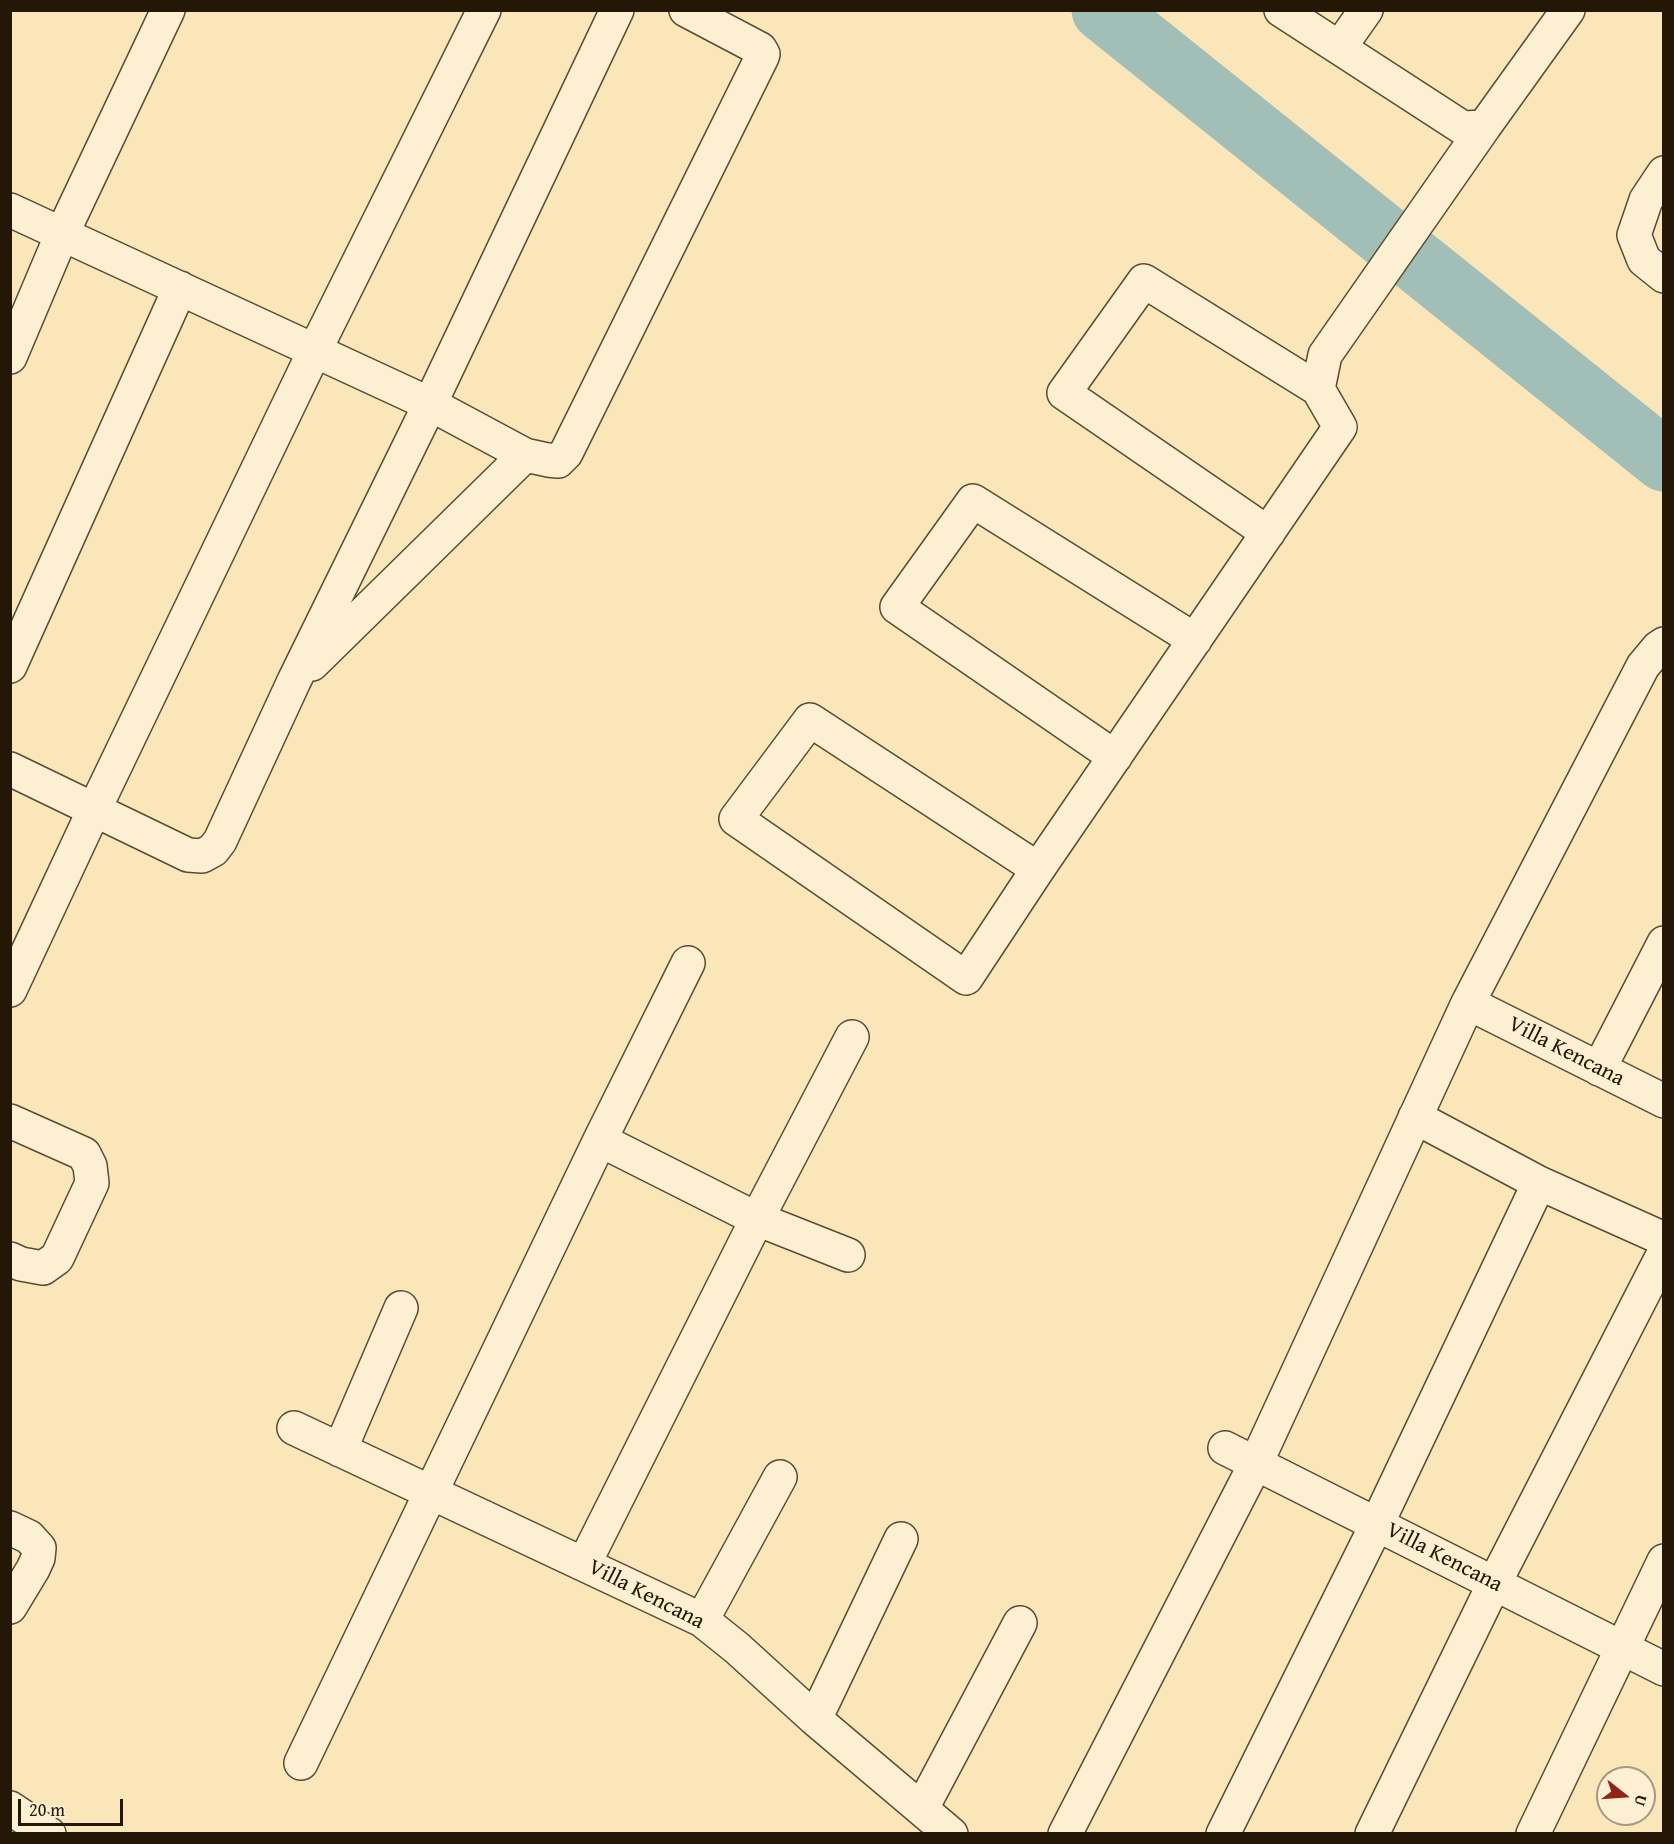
<!DOCTYPE html>
<html>
<head>
<meta charset="utf-8">
<style>
	body { margin:0 }
	#map { position:relative; width:1674px; height:1844px; overflow:hidden; background:#fbe6b9; font-family:"Gentium Book Plus",serif }
	canvas { display:block }
	.frame { position:absolute; inset:0; border:12px solid #251705; pointer-events:none }
	.north { position:absolute; left:1596px; top:1766px; width:60px; height:60px; box-sizing:border-box; background:#fcefd2; border:2px solid #a69980; border-radius:50%; rotate:107deg; font-size:16px; font-weight:700; line-height:24px; text-align:center; color:#251705 }
	.north::after { content:''; display:block; margin:auto; width:21px; height:27px; background:#8f2418; clip-path:polygon(50% 0,100% 100%,50% 72%,0 100%) }
	.scale { position:absolute; left:18px; top:1799px; width:105px; height:27px; box-sizing:border-box; border:3px solid #251705; border-top:0; padding-left:8px; font-size:18px; line-height:21px; white-space:nowrap; color:#251705; -webkit-text-stroke:4px #fcefd2; paint-order:stroke }
</style>
</head>
<body>
<div id="map">
<canvas width="1674" height="1844"></canvas>
<div class="frame"></div>
<div class="north">U</div>
<div class="scale">20 m</div>
</div>
<script>
const ctx = document.querySelector('canvas').getContext('2d');
ctx.lineJoin = 'round';
const toPath = rows => new Path2D(rows.map(r => 'M' + r).join(''));
function strokePath(path, color, width, dash) { ctx.strokeStyle = color; ctx.lineWidth = width; ctx.lineCap = dash ? 'butt' : 'round'; ctx.setLineDash(dash || []); ctx.stroke(path); }
function label(font, color, halo, rows, align = 'center') {
  ctx.font = font + ' "Gentium Book Plus",serif'; ctx.lineWidth = 6; ctx.setLineDash([]); ctx.textBaseline = 'middle'; ctx.strokeStyle = halo; ctx.fillStyle = color; for (const [text, x, y, turn = 0] of rows) {
    ctx.save(); ctx.translate(x, y); ctx.rotate((+turn || 0) * Math.PI / 180); ctx.textAlign = isNaN(turn) ? turn : align; if (halo) ctx.strokeText(text, 0, 0); ctx.fillText(text, 0, 0); ctx.restore();
  }
}
const river = toPath([
	[1103,10,1664,460]
]);
const minor = toPath([
	[617,10,430,404,525,455,548,460,558,461,566,453,762,57,763,54,760,49,686,10],
	[1281,10,1463,128,1484,127,1568,10],
	[1340,47,1366,10],
	[1664,173,1646,200,1634,235,1644,260,1664,276],
	[10,210,430,404,294,681,220,841,213,850,202,856,188,855,10,769],
	[10,357,62,234,168,10],
	[1268,533,1064,393,1144,281,1318,389],
	[312,664,525,455],
	[10,666,180,288],
	[1115,757,897,607,973,501,1195,640],
	[1038,869,810,720,736,819,966,978,1038,869,1340,427,1318,389,1325,355,1484,127],
	[10,990,95,808,315,350,484,10],
	[1468,1003,1664,1101],
	[1599,1069,1664,943],
	[1415,1117,1539,1183,1664,1239],
	[10,1121,84,1154,90,1166,92,1183,57,1258,43,1268,21,1264,10,1259],
	[600,1140,757,1219,848,1255],
	[294,1428,702,1620,737,1648,815,1719,951,1834],
	[1225,1448,1664,1669],
	[340,1450,401,1308],
	[10,1528,29,1537,39,1548,38,1558,33,1569,10,1607],
	[584,1564,757,1219,852,1037],
	[702,1620,780,1477],
	[815,1719,901,1539],
	[301,1763,600,1140,688,963],
	[10,1808,49,1834],
	[922,1808,1020,1623],
	[1065,1834,1256,1463,1468,1003,1643,666,1658,648,1664,644],
	[1223,1834,1377,1524,1539,1183],
	[1372,1834,1494,1584,1664,1253],
	[1533,1834,1664,1561]
]);
const streetNames = [
	["Villa Kencana",1566,1052,27],
	["Villa Kencana",1444,1558,27],
	["Villa Kencana",646,1595,27]
];
strokePath(river, '#a1beb7', 63);
strokePath(minor, '#5a4b32', 36);
strokePath(minor, '#fcefd2', 33);
label('22px', '#251705', '#fcefd2', streetNames);
</script>
</body>
</html>
